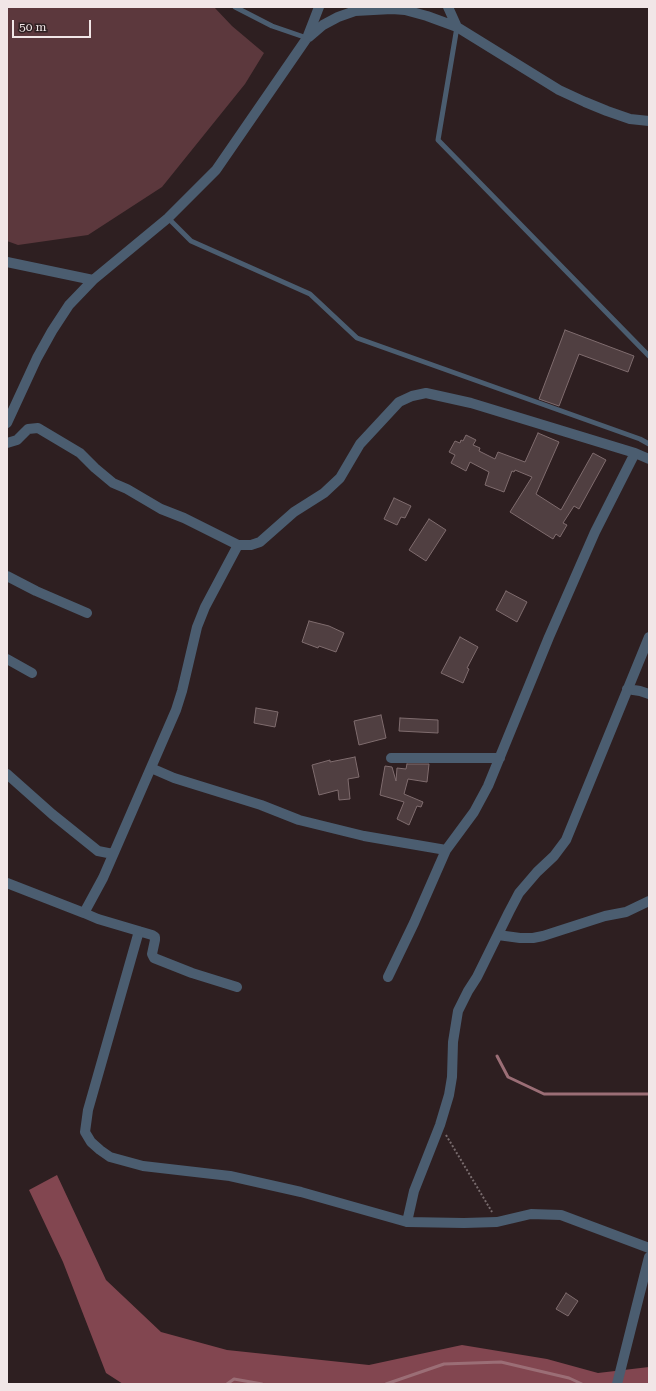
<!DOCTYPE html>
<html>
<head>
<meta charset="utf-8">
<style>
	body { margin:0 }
	#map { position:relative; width:656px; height:1391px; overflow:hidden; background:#2e1f21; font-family:"Roboto Serif",serif }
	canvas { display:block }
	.frame { position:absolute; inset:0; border:8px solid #f1e6e7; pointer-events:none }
	.scale { position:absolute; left:12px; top:20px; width:79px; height:18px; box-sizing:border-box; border:2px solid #f1e6e7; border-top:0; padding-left:5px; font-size:12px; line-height:14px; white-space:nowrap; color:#f1e6e7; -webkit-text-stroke:3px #2e1f21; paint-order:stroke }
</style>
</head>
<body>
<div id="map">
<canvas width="656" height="1391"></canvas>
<div class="frame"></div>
<div class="scale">50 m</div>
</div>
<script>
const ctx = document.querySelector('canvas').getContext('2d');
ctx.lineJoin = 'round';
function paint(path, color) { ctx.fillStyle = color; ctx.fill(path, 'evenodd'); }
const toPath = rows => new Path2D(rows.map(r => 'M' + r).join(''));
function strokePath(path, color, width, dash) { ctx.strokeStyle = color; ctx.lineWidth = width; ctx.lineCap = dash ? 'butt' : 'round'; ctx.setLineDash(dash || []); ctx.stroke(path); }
const green = toPath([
	[7,7,214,7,232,26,264,53,245,84,162,187,88,235,18,245,7,241]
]);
const forest = toPath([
	[57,1175,106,1280,161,1332,227,1350,369,1365,462,1345,547,1359,598,1373,649,1367,649,1384,123,1384,106,1373,63,1262,29,1190]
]);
const stream = toPath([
	[497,1056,508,1077,544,1094,649,1094],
	[227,1384,234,1379,262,1384],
	[386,1384,444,1364,501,1362,569,1378,582,1384]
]);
const building = toPath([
	[565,330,634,356,628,372,579,354,559,406,539,399,565,330],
	[538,433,559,442,536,494,561,510,593,453,606,460,579,509,574,506,563,523,567,525,560,537,556,534,553,539,510,512,532,477,515,470,514,472,512,471,504,492,485,485,489,472,470,462,466,471,451,463,455,455,449,452,455,441,460,443,461,440,463,441,466,435,476,440,473,445,480,448,479,451,495,459,498,452,525,462,538,433],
	[394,498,411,506,405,518,401,517,397,525,384,519,394,498],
	[429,519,446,530,426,561,409,550,429,519],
	[506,591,527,602,517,622,496,610,506,591],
	[309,621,329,626,344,633,336,652,319,646,318,648,302,642,309,621],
	[460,637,478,647,467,668,469,669,463,683,441,673,460,637],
	[256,708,278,712,275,727,254,723,256,708],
	[381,715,386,738,359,745,354,721,381,715],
	[400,718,438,720,438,733,399,731,400,718],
	[355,757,359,777,348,779,350,799,339,800,338,790,319,795,312,765,330,760,330,762,355,757],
	[407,764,429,764,427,782,408,779,404,794,423,802,421,807,417,806,409,825,397,819,404,802,380,795,385,766,392,767,396,781,397,768,406,769,407,764],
	[566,1293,578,1301,568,1316,556,1309,566,1293]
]);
const path = toPath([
	[446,1135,492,1212]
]);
const service = toPath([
	[235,7,272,26,307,38],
	[457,27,438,140,649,356],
	[168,218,191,241,310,294,357,338,640,439,649,444]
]);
const minor = toPath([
	[448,7,457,27],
	[309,37,323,25,338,17,355,11,392,9,405,10,427,16,457,27,559,90,585,102,607,111,630,119,649,121],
	[7,262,93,280],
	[7,423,37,358,52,331,69,305,93,280,168,218,216,170,307,38,319,7],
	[7,443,17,440,28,429,38,428,80,453,95,468,113,483,127,489,161,509,184,518,238,545,251,545,260,542,294,512,324,493,340,478,360,444,399,402,412,396,426,393,471,403,635,453,649,459],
	[7,576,36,591,87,613],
	[7,659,32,673],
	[627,689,640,691,649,694],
	[391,758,500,758],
	[151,768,174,778,261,805,299,820,364,836,446,850],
	[7,774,52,814,98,851,113,854],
	[7,883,84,913],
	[139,931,88,1110,85,1132,91,1142,100,1150,110,1157,143,1166,230,1176,301,1192,407,1222,464,1223,497,1222,531,1214,561,1215,649,1248],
	[498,935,520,938,533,938,543,936,605,916,626,912,649,901],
	[388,977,414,923,446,850,474,812,488,786,549,637,595,532,635,453],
	[237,987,192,973,154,958,152,954,155,940,155,937,152,935,98,919,84,913,103,878,176,710,182,691,197,627,205,607,238,545],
	[407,1222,414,1191,440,1125,449,1095,452,1077,453,1042,458,1011,468,991,477,977,509,912,519,893,537,872,554,856,566,840,649,637],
	[617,1384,649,1257]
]);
paint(green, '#5c383d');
paint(forest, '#824650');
strokePath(stream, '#9b6e76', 3);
paint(building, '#503f41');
strokePath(building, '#7f6c6e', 1);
strokePath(path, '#786b6d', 2, [2, 2]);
strokePath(service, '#4b5d70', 5);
strokePath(minor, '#4b5d70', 10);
</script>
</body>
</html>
